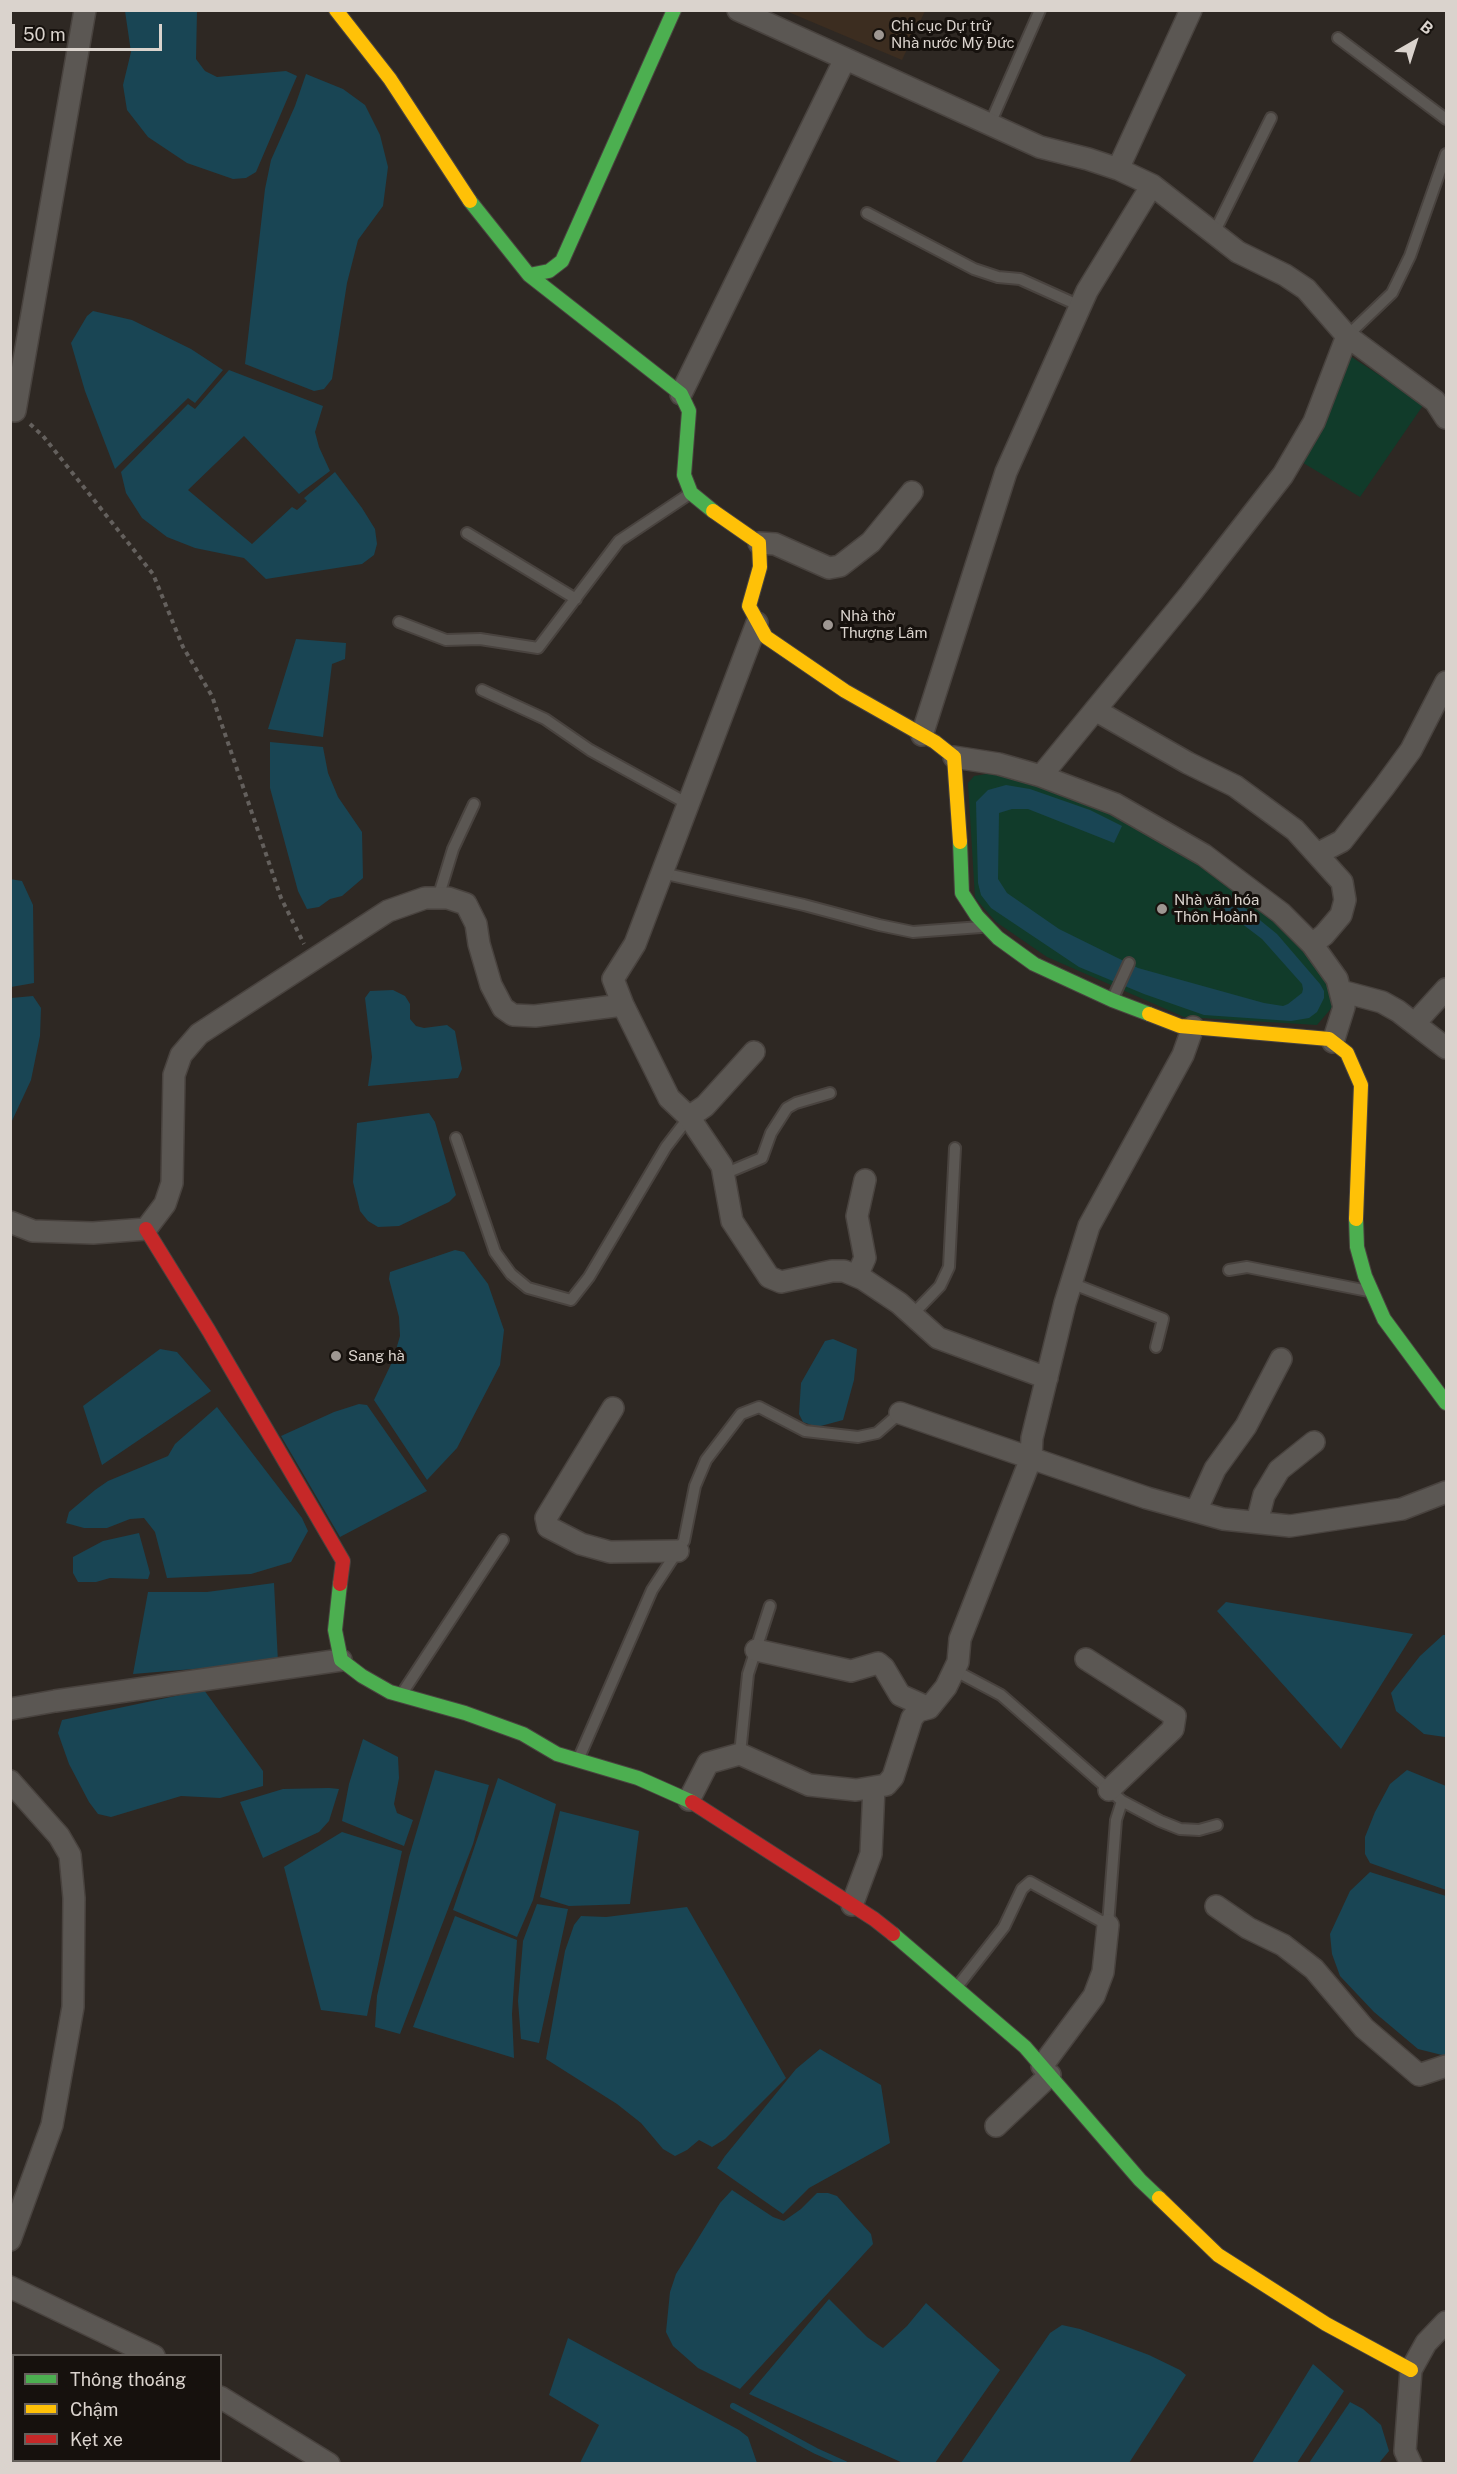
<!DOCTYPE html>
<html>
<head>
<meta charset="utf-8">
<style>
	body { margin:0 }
	#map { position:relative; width:1457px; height:2474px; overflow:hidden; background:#2e2823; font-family:"Public Sans",sans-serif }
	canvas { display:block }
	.frame { position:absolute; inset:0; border:12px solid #dad3cd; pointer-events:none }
	.legend { position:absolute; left:12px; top:2354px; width:210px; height:108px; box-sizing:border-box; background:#16110d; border:2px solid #645f5a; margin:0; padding:8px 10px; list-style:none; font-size:18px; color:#dad3cd }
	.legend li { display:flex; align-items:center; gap:12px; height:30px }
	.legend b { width:30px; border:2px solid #645f5a }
	.north { position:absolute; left:1385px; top:12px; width:60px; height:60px; -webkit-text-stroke:4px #16110d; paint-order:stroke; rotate:39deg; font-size:16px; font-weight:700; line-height:24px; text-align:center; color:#dad3cd }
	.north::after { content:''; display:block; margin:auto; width:21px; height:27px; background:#dad3cd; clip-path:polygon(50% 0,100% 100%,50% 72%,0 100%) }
	.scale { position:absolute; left:12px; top:24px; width:150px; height:27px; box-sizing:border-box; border:3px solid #dad3cd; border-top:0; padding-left:8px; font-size:18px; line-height:21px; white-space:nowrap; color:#dad3cd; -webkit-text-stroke:4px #16110d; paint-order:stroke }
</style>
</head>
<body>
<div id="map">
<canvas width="1457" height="2474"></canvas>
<div class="frame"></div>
<ul class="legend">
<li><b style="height:8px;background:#4caf50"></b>Thông thoáng</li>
<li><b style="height:8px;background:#ffc107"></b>Chậm</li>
<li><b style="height:8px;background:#c62828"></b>Kẹt xe</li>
</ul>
<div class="north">B</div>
<div class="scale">50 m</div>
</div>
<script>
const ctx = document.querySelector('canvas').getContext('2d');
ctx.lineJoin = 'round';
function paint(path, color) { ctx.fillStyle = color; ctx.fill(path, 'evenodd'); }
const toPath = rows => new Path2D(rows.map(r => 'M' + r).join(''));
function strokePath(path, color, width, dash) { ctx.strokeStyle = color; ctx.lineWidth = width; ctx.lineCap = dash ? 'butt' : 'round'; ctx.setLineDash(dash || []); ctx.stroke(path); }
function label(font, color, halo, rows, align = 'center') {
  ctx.font = font + ' "Public Sans",sans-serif'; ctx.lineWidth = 6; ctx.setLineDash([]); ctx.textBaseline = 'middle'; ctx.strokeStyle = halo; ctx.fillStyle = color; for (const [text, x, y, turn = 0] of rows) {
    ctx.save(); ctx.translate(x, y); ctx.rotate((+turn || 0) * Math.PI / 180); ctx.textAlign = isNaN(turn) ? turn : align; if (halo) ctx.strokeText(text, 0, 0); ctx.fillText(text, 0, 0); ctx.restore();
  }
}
const built = toPath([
	[786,11,925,11,902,60]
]);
const green = toPath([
	[1350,356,1424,404,1360,497,1300,461],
	[993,773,1043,782,1130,820,1203,863,1276,923,1319,966,1330,984,1334,1005,1317,1025,1184,1017,1047,957,996,922,975,898,968,783,974,776]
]);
const water = toPath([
	[125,11,197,11,196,59,205,71,217,77,286,71,297,76,256,172,246,178,233,179,187,163,148,137,127,110,123,85,131,52],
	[306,74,343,89,365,105,380,135,388,167,383,206,358,240,347,283,332,379,324,389,314,391,245,364,265,189,271,160,295,106],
	[93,311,132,320,191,349,223,370,195,403,188,398,115,469,85,391,71,343,87,316],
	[229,370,323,406,315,432,319,447,330,471,299,494,244,436,188,490,252,544,292,507,297,510,307,501,304,498,335,472,362,508,375,529,377,544,374,555,362,564,266,579,244,558,195,548,167,537,142,518,126,493,121,472,188,404,195,409],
	[296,639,346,643,345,659,332,664,323,737,268,729],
	[270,742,323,747,328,773,338,797,362,832,363,878,342,896,330,899,319,907,307,909,298,891,270,788],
	[1006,785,1030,789,1090,810,1122,826,1114,843,1028,809,1012,809,999,813,998,879,1007,893,1059,929,1138,968,1264,1003,1283,1006,1288,1004,1302,993,1303,989,1302,984,1262,939,1220,907,1229,895,1277,934,1320,984,1324,991,1324,998,1317,1012,1309,1018,1291,1021,1204,1015,1144,994,1079,967,991,908,981,895,978,883,976,802,988,790],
	[10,879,22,881,33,905,34,983,11,987],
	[393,990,405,996,410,1004,410,1019,416,1026,424,1028,447,1025,455,1031,462,1069,458,1078,368,1086,372,1057,365,998,370,991],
	[33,996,41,1008,40,1036,31,1080,11,1123,11,998],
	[429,1113,435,1122,456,1195,449,1202,399,1226,378,1227,368,1221,360,1211,353,1182,357,1123],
	[455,1250,464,1252,488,1284,504,1330,500,1365,457,1448,427,1480,374,1400,393,1360,400,1336,399,1317,389,1279,390,1272],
	[833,1339,857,1349,854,1380,843,1420,817,1427,803,1422,799,1414,801,1383,825,1341],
	[160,1349,177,1352,211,1391,102,1465,83,1406],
	[359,1404,367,1405,427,1491,340,1537,281,1436,334,1412],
	[217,1407,302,1518,308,1531,291,1562,251,1574,167,1578,155,1532,144,1518,130,1519,107,1528,84,1528,66,1523,69,1512,95,1490,108,1481,168,1456,175,1444],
	[139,1533,150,1573,148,1579,110,1578,96,1582,78,1582,73,1573,73,1557,103,1541],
	[274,1583,278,1662,133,1674,148,1592,207,1592],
	[1226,1602,1413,1634,1341,1749,1217,1611],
	[1443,1635,1446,1635,1446,1736,1445,1737,1424,1734,1396,1711,1391,1693,1420,1656],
	[204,1690,263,1771,263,1786,220,1798,181,1796,111,1817,98,1814,89,1802,69,1764,58,1733,62,1720],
	[363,1739,398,1757,399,1778,394,1804,397,1813,413,1820,404,1846,342,1821,349,1784],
	[435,1770,489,1785,473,1844,400,2034,375,2027,377,1996,409,1857],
	[1407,1770,1446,1786,1446,1890,1370,1863,1365,1854,1365,1837,1375,1812,1390,1784],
	[498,1778,556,1804,533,1900,517,1937,453,1910],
	[329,1788,339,1789,329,1821,319,1832,263,1858,240,1802,283,1789],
	[560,1811,639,1831,630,1904,569,1906,540,1897],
	[342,1832,402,1851,367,2016,321,2010,284,1867],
	[1370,1872,1446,1896,1446,2056,1418,2049,1374,2012,1340,1976,1332,1954,1330,1934,1350,1891],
	[537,1904,568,1909,539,2043,521,2039,518,2001,523,1941],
	[687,1907,786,2078,725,2139,712,2147,699,2140,687,2150,675,2156,663,2149,641,2123,617,2104,546,2059,565,1951,574,1925,581,1916,606,1917],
	[455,1916,517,1940,512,2014,514,2058,413,2027],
	[820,2049,881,2085,890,2143,809,2188,783,2214,717,2168,725,2156,796,2069],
	[732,2190,773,2217,784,2221,801,2209,817,2193,828,2193,837,2196,871,2234,873,2244,740,2389,698,2368,673,2346,666,2332,670,2292,676,2274,720,2203],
	[829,2299,867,2337,883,2348,907,2326,926,2303,1000,2370,935,2463,903,2463,749,2394],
	[1062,2325,1080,2329,1149,2355,1180,2370,1186,2375,1129,2463,961,2463,1050,2333],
	[568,2338,739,2430,748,2437,757,2463,580,2463,599,2425,549,2395],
	[1313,2364,1344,2391,1297,2463,1252,2463],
	[1350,2402,1363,2409,1381,2425,1389,2451,1379,2463,1309,2463]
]);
const stream = toPath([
	[733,2406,816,2451,845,2464]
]);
const path = toPath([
	[30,424,43,436,153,574,183,647,212,696,281,898,304,944],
	[61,2464,62,2460]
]);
const lane = toPath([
	[1338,38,1446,119],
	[990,124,1040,10],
	[867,213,974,269,998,277,1020,279,1080,306],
	[1214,233,1271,118],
	[1347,336,1392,293,1410,256,1446,154],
	[467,533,576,599],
	[399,622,446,640,480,639,538,648,619,541,691,493],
	[482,690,545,719,590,750,688,804],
	[662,873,804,905,879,925,913,932,981,927],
	[438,898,453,849,474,804],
	[1113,998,1129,963],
	[456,1138,495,1252,511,1274,528,1288,571,1300,589,1277,666,1147,689,1117],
	[724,1174,762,1158,771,1133,787,1108,796,1103,830,1093],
	[1229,1270,1247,1267,1368,1291],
	[1071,1283,1163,1319,1156,1347],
	[912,1315,940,1286,949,1267,955,1148],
	[954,1670,1001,1695,1122,1801,1160,1821,1180,1829,1199,1830,1217,1825],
	[401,1695,503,1540],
	[740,1754,748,1674,770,1606],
	[578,1760,652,1590,684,1541,695,1486,706,1460,741,1414,759,1407,805,1431,858,1437,877,1433,900,1413],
	[957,1987,1004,1927,1022,1889,1030,1882,1108,1925,1116,1820,1122,1801]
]);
const street = toPath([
	[738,10,1040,147,1088,159,1118,169,1152,185,1238,252,1285,275,1306,289,1347,336,1435,401,1446,418],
	[1118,169,1191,10],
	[681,394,845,59],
	[15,411,85,10],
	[759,543,775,544,829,568,840,566,871,542,912,492],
	[757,623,635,944,613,979,623,1005,669,1098,689,1117,722,1166,732,1221,769,1277,781,1282,832,1271,844,1271,863,1279,899,1303,938,1338,1047,1378],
	[1095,710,1188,763,1235,786,1295,830,1342,882,1345,900,1341,915,1324,935,1312,944],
	[922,735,1006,472,1087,291,1152,185],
	[954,757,999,764,1041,776,1115,804,1204,855,1281,913,1312,944,1337,979,1344,1007,1333,1042],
	[1041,776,1191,593,1283,475,1314,422,1347,336],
	[1317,854,1342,841,1384,787,1411,750,1446,682],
	[1341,991,1382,1002,1398,1011,1446,1048],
	[1415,1023,1446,989],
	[689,1117,705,1106,754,1052],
	[10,1222,33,1231,93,1233,146,1229,165,1204,172,1183,174,1075,181,1055,199,1034,388,911,425,898,448,898,466,904,476,924,479,944,491,985,503,1008,513,1015,535,1016,623,1005],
	[857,1276,865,1258,857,1216,865,1180],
	[613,1408,546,1518,548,1527,581,1544,610,1552,678,1551],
	[900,1413,1147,1498,1223,1519,1290,1526,1402,1509,1446,1492],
	[1196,1511,1215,1469,1246,1426,1281,1359],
	[1257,1522,1264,1495,1279,1470,1314,1442],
	[756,1650,851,1671,878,1663,884,1668,900,1695,929,1708],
	[1086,1659,1175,1716,1173,1729,1109,1790],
	[10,1709,55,1701,341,1660],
	[10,1781,59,1836,70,1855,74,1898,73,2007,52,2125,10,2240],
	[689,1800,708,1763,740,1754,809,1785,856,1790,886,1785,893,1777,912,1718,918,1711,929,1708,946,1687,958,1662,960,1639,1031,1458,1032,1438,1065,1303,1089,1226,1183,1055,1193,1027],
	[852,1905,871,1854,874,1787],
	[1216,1906,1248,1928,1283,1945,1314,1969,1364,2028,1419,2075,1446,2066],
	[1042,2066,1094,1996,1103,1972,1108,1925],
	[996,2126,1050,2075],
	[10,2287,154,2356],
	[220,2397,329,2464],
	[1411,2464,1405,2451,1411,2370,1426,2343,1446,2322]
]);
const fast = toPath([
	[470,201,529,275,681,394,689,411,684,475,691,493,713,511],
	[529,275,549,271,562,261,674,10],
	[960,842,962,893,977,916,998,938,1034,964,1112,1000,1149,1014],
	[1356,1219,1357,1247,1365,1276,1384,1319,1446,1403],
	[340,1584,335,1630,341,1660,362,1676,390,1692,465,1713,523,1734,557,1754,638,1778,692,1802],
	[893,1934,1025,2047,1140,2180,1159,2198]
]);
const slow = toPath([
	[336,10,390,79,470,201],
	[713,511,759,543,760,567,749,606,766,637,845,691,935,742,954,757,960,842],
	[1149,1014,1180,1026,1329,1039,1347,1053,1361,1085,1356,1219],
	[1159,2198,1218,2255,1326,2324,1411,2370]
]);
const jam = toPath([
	[146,1229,209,1331,343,1561,340,1584],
	[692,1802,874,1919,893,1934]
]);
const markers = [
	[879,35,6,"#9e9792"],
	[828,625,6,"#9e9792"],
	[1162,909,6,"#9e9792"],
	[336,1356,6,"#9e9792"]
];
const poiNames = [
	["Chi cục Dự trữ",891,26],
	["Nhà nước Mỹ Đức",891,43],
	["Nhà thờ",840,616],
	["Thượng Lâm",840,633],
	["Nhà văn hóa",1174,900],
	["Thôn Hoành",1174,917],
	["Sang hà",348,1356]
];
paint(built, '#3c2d20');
paint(green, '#113b2a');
paint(water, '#194554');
strokePath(stream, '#194554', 6);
strokePath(lane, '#49433f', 14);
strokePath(street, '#49433f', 24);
strokePath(fast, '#49433f', 16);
strokePath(slow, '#49433f', 16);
strokePath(jam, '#49433f', 16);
strokePath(path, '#64605d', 4, [4.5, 4.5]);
strokePath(lane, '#5b5753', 10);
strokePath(street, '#5b5753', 21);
strokePath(fast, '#4caf50', 14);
strokePath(slow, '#ffc107', 14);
strokePath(jam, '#c62828', 14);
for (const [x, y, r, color] of markers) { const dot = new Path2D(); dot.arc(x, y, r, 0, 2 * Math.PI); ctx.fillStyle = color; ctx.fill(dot); strokePath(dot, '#16110d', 2); }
label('15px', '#dad3cd', '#16110d', poiNames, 'left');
</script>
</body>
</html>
